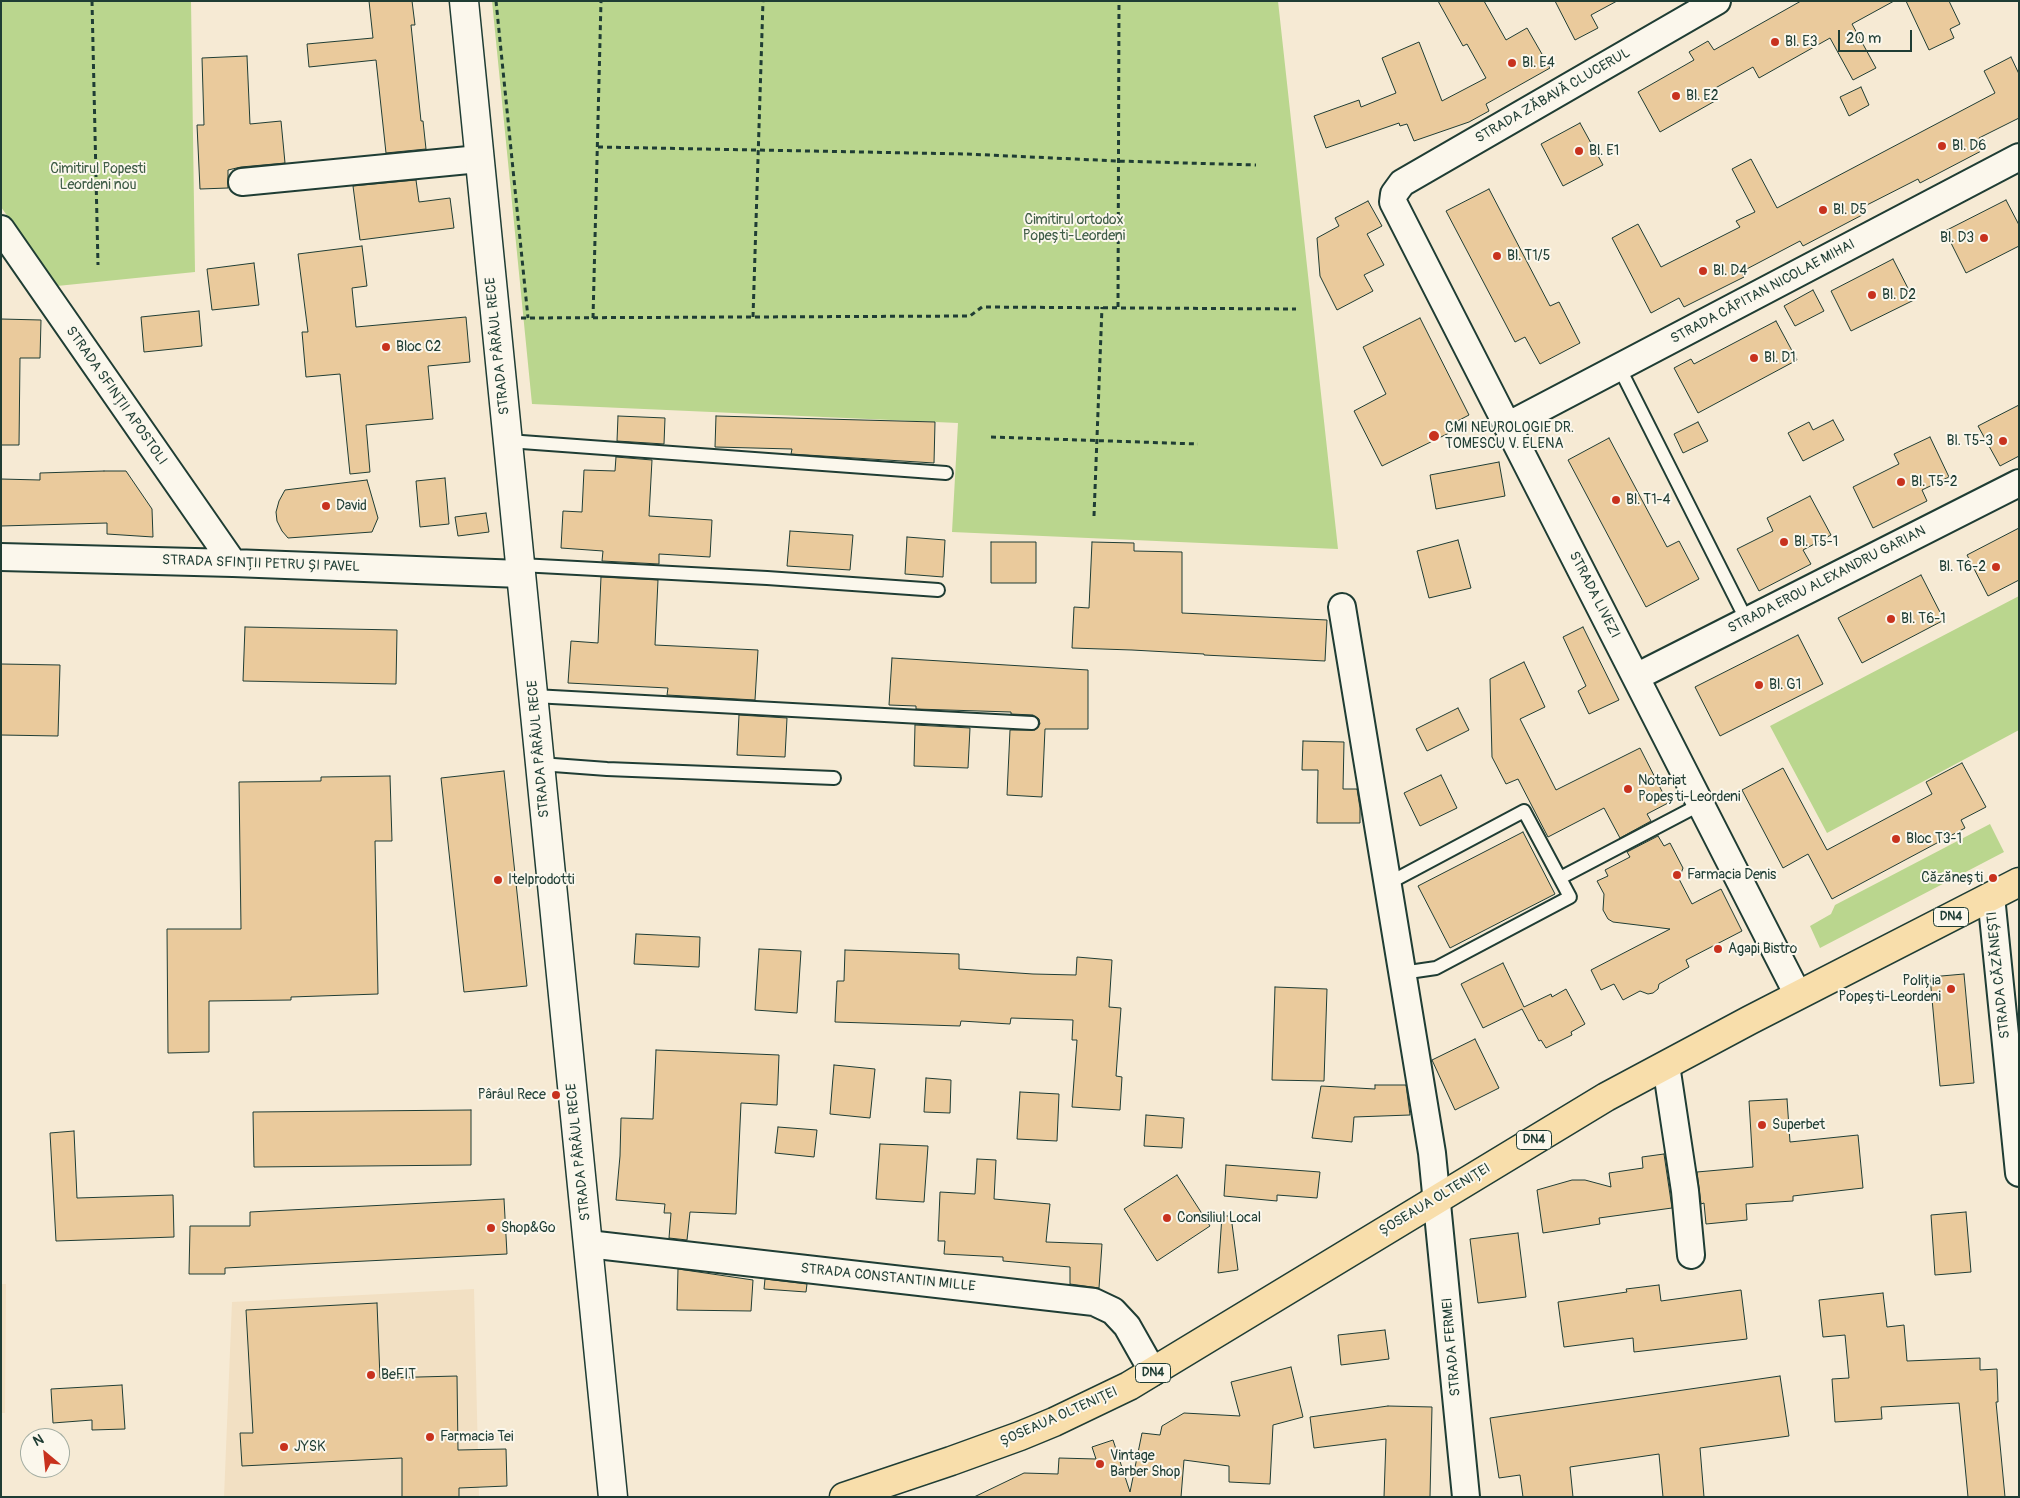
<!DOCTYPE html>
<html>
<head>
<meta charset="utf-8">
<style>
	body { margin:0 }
	#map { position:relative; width:2020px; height:1498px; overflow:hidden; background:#f6ead4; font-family:Pangolin,sans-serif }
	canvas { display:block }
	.frame { position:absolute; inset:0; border:2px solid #1f3d34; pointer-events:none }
	.north { position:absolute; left:20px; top:1428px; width:50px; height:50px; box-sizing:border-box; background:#fbf7ec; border:1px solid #a3ada2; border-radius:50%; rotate:332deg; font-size:14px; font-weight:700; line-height:20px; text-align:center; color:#1f3d34 }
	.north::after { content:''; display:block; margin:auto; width:18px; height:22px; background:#c8321e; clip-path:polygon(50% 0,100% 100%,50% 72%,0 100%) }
	.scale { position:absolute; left:1838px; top:30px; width:74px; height:22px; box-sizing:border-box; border:2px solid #1f3d34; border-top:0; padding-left:6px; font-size:15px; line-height:18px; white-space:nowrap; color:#1f3d34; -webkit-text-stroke:4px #fbf7ec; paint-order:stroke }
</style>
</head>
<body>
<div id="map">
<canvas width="2020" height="1498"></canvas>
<div class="frame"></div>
<div class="north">N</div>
<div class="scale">20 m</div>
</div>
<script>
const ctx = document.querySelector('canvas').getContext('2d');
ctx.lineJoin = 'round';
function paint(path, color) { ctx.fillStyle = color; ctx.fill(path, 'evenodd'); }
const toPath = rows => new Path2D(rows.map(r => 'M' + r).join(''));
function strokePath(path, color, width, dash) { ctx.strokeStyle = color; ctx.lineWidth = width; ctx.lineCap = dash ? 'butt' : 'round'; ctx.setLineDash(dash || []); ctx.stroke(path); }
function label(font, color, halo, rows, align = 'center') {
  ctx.font = font + ' Pangolin,sans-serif'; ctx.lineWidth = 4; ctx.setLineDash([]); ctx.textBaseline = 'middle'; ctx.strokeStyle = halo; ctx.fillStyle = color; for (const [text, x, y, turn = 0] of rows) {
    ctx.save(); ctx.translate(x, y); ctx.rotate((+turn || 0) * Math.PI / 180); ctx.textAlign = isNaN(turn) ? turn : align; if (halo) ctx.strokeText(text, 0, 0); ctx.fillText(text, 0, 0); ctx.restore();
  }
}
const built = toPath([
	[1,1284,6,1284,5,1413,1,1413],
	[474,1289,479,1497,224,1497,232,1302]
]);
const green = toPath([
	[1,1,191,1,195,272,57,286,1,207],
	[492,1,1278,1,1338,549,952,532,958,423,532,404],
	[2019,596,2019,730,1827,833,1770,726],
	[1990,824,2004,852,1820,948,1810,926,1831,914,1835,905]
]);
const building = toPath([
	[369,1,412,1,415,25,411,25,421,121,423,121,426,149,386,153,376,60,309,67,307,44,373,38,369,1],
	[1438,1,1484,1,1506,40,1527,28,1550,68,1486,104,1489,111,1469,122,1414,141,1407,124,1400,126,1399,123,1326,148,1314,116,1359,100,1361,107,1396,93,1382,58,1419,42,1442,101,1486,78,1467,44,1463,46,1438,1],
	[1555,1,1617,1,1591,15,1598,28,1575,40,1555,1],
	[1801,1,1894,1,1852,24,1876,68,1853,80,1830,38,1759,78,1753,67,1710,91,1715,101,1660,132,1638,92,1694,60,1689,52,1708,41,1714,50,1801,1],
	[1906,1,1949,1,1960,24,1950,29,1954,38,1929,50,1906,1],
	[247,56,250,124,281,121,285,163,241,167,228,170,228,188,200,189,197,125,204,125,202,58,247,56],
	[2011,57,2019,74,2019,118,1979,138,1985,149,1920,183,1918,179,1861,208,1864,214,1803,246,1800,241,1741,272,1744,277,1684,307,1679,298,1651,313,1612,238,1638,224,1661,267,1740,227,1736,221,1755,212,1732,169,1751,159,1777,208,1995,93,1984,71,2011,57],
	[1861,87,1869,105,1849,116,1840,97,1861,87],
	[1580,123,1603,165,1563,186,1541,144,1580,123],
	[416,180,419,202,450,198,454,228,360,240,353,186,416,180],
	[1489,189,1550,306,1559,302,1580,343,1540,364,1525,337,1515,342,1446,211,1489,189],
	[2006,200,2019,225,2019,246,1966,273,1945,231,2006,200],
	[1368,201,1382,226,1367,234,1384,265,1364,275,1373,291,1337,310,1320,276,1317,238,1339,226,1335,218,1368,201],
	[362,246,367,286,352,288,356,327,466,317,470,362,428,366,433,419,366,425,370,472,350,474,340,374,306,377,302,332,308,332,298,254,362,246],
	[1893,259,1914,300,1851,331,1831,291,1893,259],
	[254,263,259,305,212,310,207,269,254,263],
	[1813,290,1824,311,1795,326,1784,306,1813,290],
	[199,311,202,346,144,352,141,317,199,311],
	[1420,318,1469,415,1446,427,1449,433,1382,466,1354,411,1386,394,1363,347,1420,318],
	[1,319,41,320,40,358,20,358,19,445,1,445,1,319],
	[1776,321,1797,360,1698,413,1674,368,1691,359,1694,364,1776,321],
	[2019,405,2019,456,2000,466,1978,426,2019,405],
	[618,416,665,418,664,444,617,441,618,416],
	[716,416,935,422,934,463,791,454,792,449,715,447,716,416],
	[1833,420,1844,440,1803,461,1788,433,1809,422,1813,430,1833,420],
	[1698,422,1708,441,1683,453,1674,434,1698,422],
	[1930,437,1949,477,1922,490,1927,501,1873,528,1853,487,1899,464,1894,454,1930,437],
	[1609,438,1667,547,1679,541,1699,579,1646,607,1568,460,1609,438],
	[616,457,652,460,649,516,712,520,710,557,659,554,659,564,602,561,603,551,561,548,563,511,582,512,584,470,615,471,616,457],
	[1499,462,1505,496,1436,509,1430,475,1499,462],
	[104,471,126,471,152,509,153,537,107,534,107,523,1,526,1,479,40,480,40,473,104,471],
	[445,478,449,524,420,527,416,481,445,478],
	[367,480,378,518,372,532,288,538,282,531,277,521,276,512,279,501,285,490,367,480],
	[1810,496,1831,535,1803,550,1811,564,1759,591,1737,549,1773,531,1767,518,1810,496],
	[486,513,489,532,458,536,455,517,486,513],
	[2019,528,2019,580,1988,596,1967,555,2019,528],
	[790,531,853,535,850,570,787,566,790,531],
	[907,537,945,540,943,577,905,574,907,537],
	[1458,540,1471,588,1429,598,1417,551,1458,540],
	[991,542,1036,542,1036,583,991,583,991,542],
	[1092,542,1134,543,1134,551,1182,552,1182,613,1327,620,1325,661,1204,655,1204,654,1132,650,1072,648,1074,607,1089,608,1092,542],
	[1921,575,1944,620,1862,663,1838,618,1921,575],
	[601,577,658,580,655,645,758,650,755,700,667,695,668,688,568,683,571,641,598,643,601,577],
	[245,627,397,630,396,684,243,681,245,627],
	[1583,627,1619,700,1589,714,1578,691,1586,686,1563,637,1583,627],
	[1798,635,1823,684,1720,736,1695,687,1798,635],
	[892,658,1088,670,1088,729,1045,729,1042,797,1007,795,1010,730,1035,730,1040,724,1039,719,1033,715,1011,714,1011,712,916,709,916,706,889,705,892,658],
	[1524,662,1545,707,1520,719,1556,790,1640,748,1668,803,1647,814,1651,821,1620,838,1604,808,1548,837,1518,779,1506,784,1492,757,1490,679,1524,662],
	[1,664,60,665,58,736,1,735,1,664],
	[1458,708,1469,730,1427,751,1416,729,1458,708],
	[739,715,787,718,785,757,737,755,739,715],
	[915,725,970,728,968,768,914,766,915,725],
	[1303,741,1344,742,1343,789,1357,789,1360,808,1360,823,1317,823,1318,770,1302,770,1303,741],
	[1962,763,1986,807,1961,820,1965,828,1832,899,1808,854,1783,868,1742,790,1783,768,1827,850,1932,794,1926,782,1962,763],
	[504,771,527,986,464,992,441,778,504,771],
	[1441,775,1457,808,1420,826,1404,793,1441,775],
	[390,776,392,841,375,841,378,994,291,997,291,1000,209,1001,209,1052,168,1053,167,929,241,929,239,782,321,781,321,777,390,776],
	[1523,832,1555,894,1450,948,1418,886,1523,832],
	[1658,836,1664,846,1670,843,1683,868,1679,879,1692,904,1721,889,1742,931,1686,960,1689,967,1659,984,1658,989,1653,993,1648,994,1640,991,1623,1000,1614,984,1601,990,1591,970,1670,929,1613,922,1608,919,1603,910,1604,894,1597,881,1608,876,1605,870,1630,857,1627,852,1658,836],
	[636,934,700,937,699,967,634,964,636,934],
	[759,949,801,951,797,1013,755,1010,759,949],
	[845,950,959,954,959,969,1033,974,1076,975,1077,957,1112,960,1109,1007,1121,1008,1116,1076,1122,1077,1120,1110,1072,1107,1077,1040,1072,1040,1073,1020,1011,1018,1010,1024,961,1021,960,1026,835,1022,837,981,844,981,845,950],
	[1503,963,1524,1007,1551,994,1552,997,1566,989,1585,1024,1571,1032,1572,1035,1546,1048,1541,1040,1539,1041,1522,1009,1483,1028,1461,984,1503,963],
	[1964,974,1974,1083,1940,1086,1930,977,1964,974],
	[1275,987,1327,989,1324,1081,1272,1080,1275,987],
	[1475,1039,1499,1088,1455,1110,1432,1060,1475,1039],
	[656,1050,779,1055,777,1105,741,1103,736,1214,690,1212,687,1240,669,1238,671,1213,664,1213,665,1204,616,1200,620,1156,621,1118,653,1119,656,1050],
	[834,1065,875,1069,870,1118,830,1114,834,1065],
	[926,1078,951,1080,950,1113,924,1112,926,1078],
	[1375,1085,1406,1085,1410,1115,1354,1117,1352,1142,1312,1138,1321,1086,1375,1089,1375,1085],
	[1020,1092,1059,1094,1057,1141,1017,1139,1020,1092],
	[1787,1099,1790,1142,1858,1135,1863,1188,1793,1196,1793,1201,1746,1204,1747,1220,1706,1224,1704,1203,1701,1204,1697,1172,1753,1167,1749,1101,1787,1099],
	[471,1110,471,1165,254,1167,253,1112,471,1110],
	[1146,1115,1184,1118,1182,1148,1144,1146,1146,1115],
	[778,1127,817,1130,814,1157,775,1153,778,1127],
	[74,1131,77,1198,173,1195,174,1237,56,1241,50,1133,74,1131],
	[880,1144,928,1146,924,1202,876,1199,880,1144],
	[1664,1154,1672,1208,1599,1218,1600,1224,1543,1233,1537,1190,1572,1180,1585,1180,1611,1187,1609,1173,1643,1168,1642,1157,1664,1154],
	[977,1159,996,1160,994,1199,1050,1204,1046,1242,1102,1244,1099,1288,1070,1284,1070,1267,1003,1261,1003,1257,944,1254,945,1241,938,1241,940,1192,975,1194,977,1159],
	[1226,1165,1320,1172,1317,1198,1277,1195,1277,1201,1224,1196,1226,1165],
	[1177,1175,1210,1226,1157,1261,1124,1209,1177,1175],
	[504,1199,507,1254,225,1268,225,1274,189,1274,190,1226,250,1226,250,1212,504,1199],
	[1966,1212,1971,1272,1935,1275,1931,1215,1966,1212],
	[1222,1216,1231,1216,1238,1270,1218,1273,1222,1216],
	[1518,1233,1526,1297,1478,1303,1470,1239,1518,1233],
	[678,1269,753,1280,751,1311,677,1310,678,1269],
	[765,1279,807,1284,806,1292,764,1289,765,1279],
	[1659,1285,1661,1301,1741,1290,1747,1339,1634,1352,1633,1338,1564,1347,1558,1302,1627,1292,1626,1289,1659,1285],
	[1883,1293,1887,1327,1904,1325,1907,1361,1980,1358,1980,1370,1997,1369,1998,1402,1996,1402,2005,1497,1968,1497,1959,1403,1881,1407,1882,1419,1835,1422,1832,1379,1849,1378,1845,1335,1823,1337,1819,1300,1883,1293],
	[377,1303,380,1378,457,1376,458,1450,506,1449,507,1486,459,1488,459,1497,402,1497,402,1458,242,1466,240,1433,253,1433,246,1310,377,1303],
	[1385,1330,1389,1359,1341,1365,1338,1335,1385,1330],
	[1291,1367,1303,1417,1273,1425,1270,1484,1229,1482,1229,1466,1184,1460,1181,1497,974,1497,1024,1473,1058,1474,1059,1458,1096,1459,1092,1447,1113,1440,1130,1492,1142,1433,1160,1435,1162,1426,1184,1413,1240,1416,1231,1382,1291,1367],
	[1780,1376,1789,1436,1700,1448,1704,1497,1663,1497,1659,1454,1570,1467,1573,1497,1523,1497,1520,1475,1499,1478,1490,1418,1780,1376],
	[122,1385,125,1429,92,1430,92,1420,53,1423,51,1389,122,1385],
	[1388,1406,1432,1407,1430,1497,1384,1497,1386,1439,1314,1448,1310,1417,1388,1406]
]);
const path = toPath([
	[92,1,98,265],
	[496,1,528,318],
	[598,147,967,154,1117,161,1256,165],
	[1118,307,1119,1],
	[753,317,763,1],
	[521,318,970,316,982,307,1296,309],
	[593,318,601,1],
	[991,437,1198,444],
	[1094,516,1102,307]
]);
const service = toPath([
	[1619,367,1747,621],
	[508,441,946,473],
	[520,565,767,578,938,590],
	[534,696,1032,723],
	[540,764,607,769,834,778],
	[1560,878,1701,804],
	[1387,884,1524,811,1570,897,1436,968,1402,973]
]);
const minor = toPath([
	[1717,1,1402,183,1394,194,1393,202,1798,995],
	[242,182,479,159],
	[1,229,233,563],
	[1507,426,2019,157],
	[1,557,233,563,521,574],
	[1342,607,1432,1153,1466,1497],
	[1636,677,2019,483],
	[1991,896,2019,1173],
	[1666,1065,1685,1191,1691,1255],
	[588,1244,1094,1302,1113,1311,1127,1326,1153,1372]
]);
const tertiary = toPath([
	[464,1,613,1497]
]);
const primary = toPath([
	[844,1497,951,1461,1020,1436,1054,1422,1129,1386,1606,1097,1750,1020,2019,882]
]);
const markers = [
	[1775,42,5,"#c8321e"],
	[1512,63,5,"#c8321e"],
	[1676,96,5,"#c8321e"],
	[1942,146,5,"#c8321e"],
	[1579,151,5,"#c8321e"],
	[1823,210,5,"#c8321e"],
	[1984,238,5,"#c8321e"],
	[1497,256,5,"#c8321e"],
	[1703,271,5,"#c8321e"],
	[1872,295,5,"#c8321e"],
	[386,347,5,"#c8321e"],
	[1754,358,5,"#c8321e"],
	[1434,436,6,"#c8321e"],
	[2003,441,5,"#c8321e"],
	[1901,482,5,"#c8321e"],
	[1616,500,5,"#c8321e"],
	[326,506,5,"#c8321e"],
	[1784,542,5,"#c8321e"],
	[1996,567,5,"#c8321e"],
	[1891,619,5,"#c8321e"],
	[1759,685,5,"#c8321e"],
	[1628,789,5,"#c8321e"],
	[1896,839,5,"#c8321e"],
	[1677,875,5,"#c8321e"],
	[1993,878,5,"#c8321e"],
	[498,880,5,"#c8321e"],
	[1718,949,5,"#c8321e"],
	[1951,989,5,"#c8321e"],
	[556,1095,5,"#c8321e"],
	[1762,1125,5,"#c8321e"],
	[1167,1218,5,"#c8321e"],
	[491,1228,5,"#c8321e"],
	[371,1375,5,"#c8321e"],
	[430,1437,5,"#c8321e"],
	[284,1447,5,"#c8321e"],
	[1100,1464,5,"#c8321e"]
];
const shields = [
	[1951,917,35],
	[1534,1140,35],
	[1153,1373,35]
];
const shieldNames = [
	["DN4",1951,917],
	["DN4",1534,1140],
	["DN4",1153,1373]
];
const poiNames = [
	["Bl. E3",1785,42],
	["Bl. E4",1522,63],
	["Bl. E2",1686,96],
	["Bl. D6",1952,146],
	["Bl. E1",1589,151],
	["Bl. D5",1833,210],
	["Bl. D3",1974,238,"right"],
	["Bl. T1/5",1507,256],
	["Bl. D4",1713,271],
	["Bl. D2",1882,295],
	["Bloc C2",396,347],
	["Bl. D1",1764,358],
	["CMI NEUROLOGIE DR.",1445,428],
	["TOMESCU V. ELENA",1445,444],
	["Bl. T5-3",1993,441,"right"],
	["Bl. T5-2",1911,482],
	["Bl. T1-4",1626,500],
	["David",336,506],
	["Bl. T5-1",1794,542],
	["Bl. T6-2",1986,567,"right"],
	["Bl. T6-1",1901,619],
	["Bl. G1",1769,685],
	["Notariat",1638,781],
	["Popești-Leordeni",1638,797],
	["Bloc T3-1",1906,839],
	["Farmacia Denis",1687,875],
	["Căzănești",1983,878,"right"],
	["Itelprodotti",508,880],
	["Agapi Bistro",1728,949],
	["Poliția",1941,981,"right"],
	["Popești-Leordeni",1941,997,"right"],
	["Pârâul Rece",546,1095,"right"],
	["Superbet",1772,1125],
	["Consiliul Local",1177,1218],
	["Shop&Go",501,1228],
	["BeFIT",381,1375],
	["Farmacia Tei",440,1437],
	["JYSK",294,1447],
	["Vintage",1110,1456],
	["Barber Shop",1110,1472]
];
const streetNames = [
	["STRADA ZĂBAVĂ CLUCERUL",1553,96,-30],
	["STRADA CĂPITAN NICOLAE MIHAI",1763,292,-28],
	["STRADA PÂRÂUL RECE",498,346,-96],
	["STRADA SFINȚII APOSTOLI",116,396,55],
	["STRADA SFINȚII PETRU ȘI PAVEL",261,564,2],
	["STRADA EROU ALEXANDRU GARIAN",1827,580,-27],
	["STRADA LIVEZI",1594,595,63],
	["STRADA PÂRÂUL RECE",539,749,-95],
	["STRADA CĂZĂNEȘTI",1999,975,-96],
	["STRADA PÂRÂUL RECE",579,1152,-96],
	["ȘOSEAUA OLTENIȚEI",1435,1200,-31],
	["STRADA CONSTANTIN MILLE",888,1278,6],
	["STRADA FERMEI",1452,1347,-95],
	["ȘOSEAUA OLTENIȚEI",1059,1417,-24]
];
const parkNames = [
	["Cimitirul Popesti",98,169],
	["Leordeni nou",98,185],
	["Cimitirul ortodox",1074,220],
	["Popești-Leordeni",1074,236]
];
paint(built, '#f2e0c3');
paint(green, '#bad68e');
paint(building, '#eaca9c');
strokePath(building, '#1f3d34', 1);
strokePath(service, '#1f3d34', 16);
strokePath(minor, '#1f3d34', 30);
strokePath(tertiary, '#1f3d34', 31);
strokePath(primary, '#1f3d34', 31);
strokePath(path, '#1f3d34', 3, [5, 4]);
strokePath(service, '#fbf7ec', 12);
strokePath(minor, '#fbf7ec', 26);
strokePath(tertiary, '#fbf7ec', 28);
strokePath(primary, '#f8deab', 28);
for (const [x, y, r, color] of markers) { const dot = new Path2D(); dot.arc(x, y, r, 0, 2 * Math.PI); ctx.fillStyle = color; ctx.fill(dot); strokePath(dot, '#fbf7ec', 2); }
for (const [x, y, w] of shields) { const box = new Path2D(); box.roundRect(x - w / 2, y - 9.5, w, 19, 4); ctx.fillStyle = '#fbf7ec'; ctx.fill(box); strokePath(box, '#1f3d34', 1); }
label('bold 12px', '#1f3d34', null, shieldNames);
label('14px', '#1f3d34', '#fbf7ec', poiNames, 'left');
label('14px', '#1f3d34', '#fbf7ec', streetNames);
label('14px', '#3e5c46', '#fbf7ec', parkNames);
</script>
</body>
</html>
